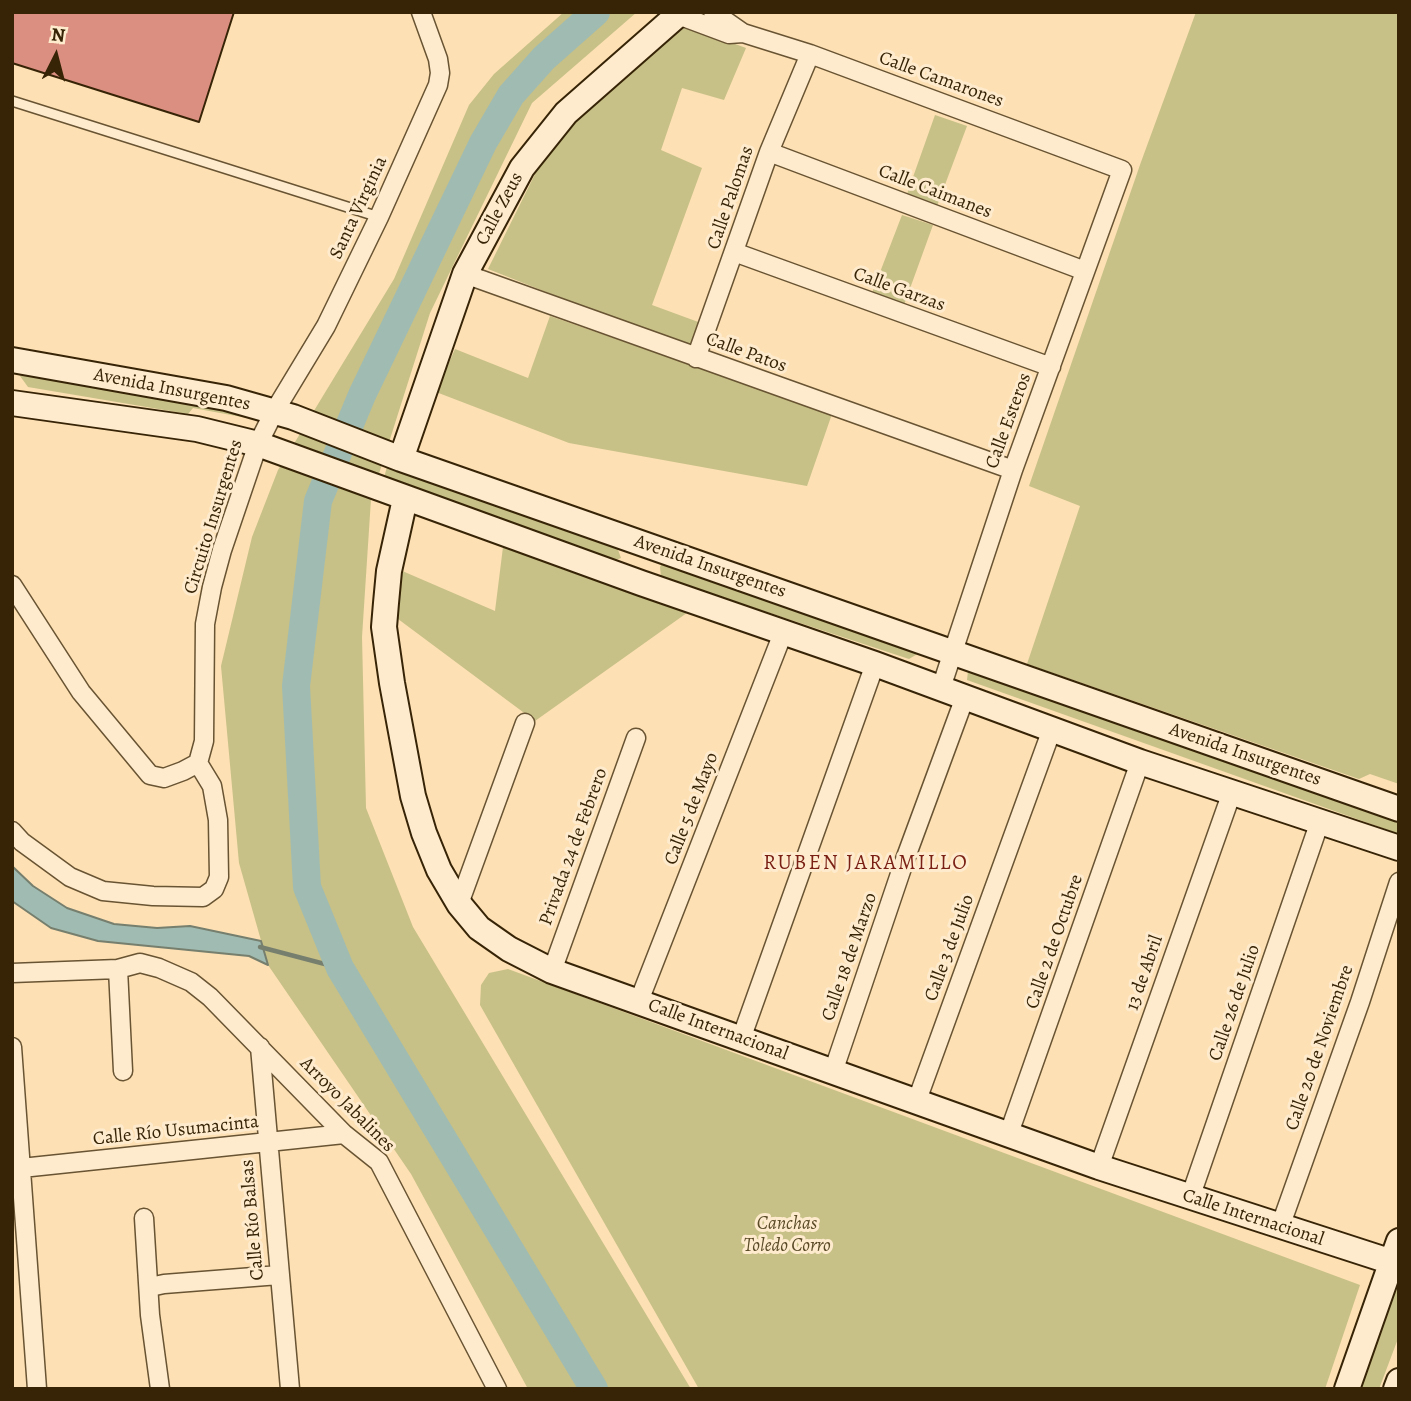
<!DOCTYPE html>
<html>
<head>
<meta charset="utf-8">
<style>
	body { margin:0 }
	#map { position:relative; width:1411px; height:1401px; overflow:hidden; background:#fde0b3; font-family:Alegreya,serif }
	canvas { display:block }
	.frame { position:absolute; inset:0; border:14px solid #372407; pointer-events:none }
	.north { position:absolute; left:21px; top:21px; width:70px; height:70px; -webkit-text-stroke:5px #feebce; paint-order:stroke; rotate:6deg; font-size:19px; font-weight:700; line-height:28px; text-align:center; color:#372407 }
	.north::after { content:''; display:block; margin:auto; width:24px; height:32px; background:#372407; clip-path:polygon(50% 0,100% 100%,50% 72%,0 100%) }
</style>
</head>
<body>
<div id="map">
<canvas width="1411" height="1401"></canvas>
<div class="frame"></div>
<div class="north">N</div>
</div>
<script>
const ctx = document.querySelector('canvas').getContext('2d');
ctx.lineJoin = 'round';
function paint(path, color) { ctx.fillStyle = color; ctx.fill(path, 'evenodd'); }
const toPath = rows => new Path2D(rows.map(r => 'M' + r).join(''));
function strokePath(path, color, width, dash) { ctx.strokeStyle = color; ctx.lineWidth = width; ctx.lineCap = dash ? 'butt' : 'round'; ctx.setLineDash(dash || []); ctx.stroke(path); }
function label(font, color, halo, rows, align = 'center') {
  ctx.font = font + ' Alegreya,serif'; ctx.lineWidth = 6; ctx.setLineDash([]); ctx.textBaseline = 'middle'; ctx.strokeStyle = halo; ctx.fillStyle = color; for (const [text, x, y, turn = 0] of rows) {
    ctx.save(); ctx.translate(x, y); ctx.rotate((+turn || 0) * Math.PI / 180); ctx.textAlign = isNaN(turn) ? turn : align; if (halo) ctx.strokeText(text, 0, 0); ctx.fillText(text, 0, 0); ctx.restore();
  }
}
const green = toPath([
	[564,12,637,12,532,103,430,313,371,499,362,637,366,808,413,927,691,1389,528,1389,411,1174,268,965,239,863,221,666,252,537,278,470,394,279,469,105,494,74],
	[1196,12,1399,12,1399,784,1370,774,1359,779,1027,664,1080,506,1029,486,1141,162],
	[681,24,746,48,724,100,682,88,661,150,702,168,652,305,701,323,693,350,488,269,540,164,575,119],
	[935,115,967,126,937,206,907,194],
	[902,215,933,225,904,305,872,293],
	[550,316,832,414,807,486,569,443,436,392,455,349,528,378],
	[12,365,253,410,253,419,193,408,188,414,28,387],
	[387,467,617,547,621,558,611,562,383,481],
	[503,547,691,610,535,721,390,613,400,570,495,611],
	[665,558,919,653,909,659,661,577,660,567],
	[973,663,1399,817,1399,834,967,680,968,671],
	[508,969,1360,1285,1325,1389,699,1389,480,1005,481,985,489,973],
	[1393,1287,1399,1288,1399,1336,1379,1389,1358,1389]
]);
const water = toPath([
	[12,866,33,886,67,908,114,924,157,928,190,926,261,941,268,965,249,956,98,941,51,928,12,901,12,866]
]);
const stream = toPath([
	[260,947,340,968]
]);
const river = toPath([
	[594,1389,340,968,307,887,296,686,318,501,362,395,483,143,511,95,544,58,596,12]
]);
const building = toPath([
	[12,12,234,12,199,122,12,63,12,12]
]);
const lane = toPath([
	[12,101,379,217]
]);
const street = toPath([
	[713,12,743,33,810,54,1122,170,1013,470,941,688],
	[678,15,729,34,743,33],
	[769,152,1085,271],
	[734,252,1051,367],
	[465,274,1013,470],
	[696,358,769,152,810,54],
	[12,585,81,692,150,775,164,778,183,771,198,763],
	[12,831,22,842,70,877,103,891,153,896,203,897,214,889,219,877,218,820,212,786,198,763,204,741,205,624,212,587,222,550,258,444,274,412,326,326,379,217,438,85,440,73,438,59,421,12],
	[459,904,525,723],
	[118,969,123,1071],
	[552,971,636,738],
	[12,973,118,969,140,963,159,968,191,982,210,997,344,1134,379,1162,497,1389],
	[639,1001,783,633],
	[741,1039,875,664],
	[12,1047,37,1389],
	[260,1047,290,1389],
	[833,1072,903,865,965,697],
	[916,1103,1052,729],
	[1008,1136,1140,762],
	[1099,1167,1232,792],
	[12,1169,344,1134],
	[1190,1198,1320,821],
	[144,1218,150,1315,160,1389],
	[1280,1227,1360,1002,1399,882],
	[150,1287,164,1284,279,1275]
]);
const secondary = toPath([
	[12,360,226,398,293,417,401,459,1399,809],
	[12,403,197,429,258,444,641,583,875,664,1140,762,1399,848],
	[401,459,465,274,522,168,566,113,681,12],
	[405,499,389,571,386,603,384,627,392,683,413,796,424,833,439,870,459,904,479,928,509,949,552,971,1099,1167,1392,1262],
	[1347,1389,1399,1241],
	[1396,1389,1399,1381]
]);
const streetNames = [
	["Calle Camarones",941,80,20],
	["Calle Caimanes",935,192,21],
	["Calle Palomas",731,198,-71],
	["Santa Virginia",359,208,-65],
	["Calle Zeus",500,209,-62],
	["Calle Garzas",899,290,20],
	["Calle Patos",746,353,20],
	["Avenida Insurgentes",172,390,11],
	["Calle Esteros",1009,421,-70],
	["Circuito Insurgentes",214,517,-73],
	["Avenida Insurgentes",710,567,19],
	["Avenida Insurgentes",1245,755,19],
	["Calle 5 de Mayo",692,809,-69],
	["Privada 24 de Febrero",574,847,-70],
	["Calle 2 de Octubre",1055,942,-71],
	["Calle 3 de Julio",950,948,-70],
	["Calle 18 de Marzo",850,957,-71],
	["13 de Abril",1145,973,-71],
	["Calle 26 de Julio",1235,1003,-71],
	["Calle Internacional",718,1030,20],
	["Calle 20 de Noviembre",1320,1048,-71],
	["Arroyo Jabalines",347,1105,45],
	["Calle Río Usumacinta",176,1131,-6],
	["Calle Internacional",1253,1218,18],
	["Calle Río Balsas",253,1220,-95]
];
const parkNames = [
	["Canchas",787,1224],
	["Toledo Corro",787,1246]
];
const neighbourhoodNames = [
	["RUBEN JARAMILLO",866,864]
];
paint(green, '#c7c087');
paint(water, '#a0bcb2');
strokePath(water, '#767f6e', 2);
strokePath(stream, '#767f6e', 4.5);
strokePath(river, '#a0bcb2', 28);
paint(building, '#db8f81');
strokePath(building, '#372407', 2);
strokePath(lane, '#685332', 12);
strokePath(street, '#685332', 21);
strokePath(secondary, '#372407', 28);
strokePath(lane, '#feebce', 9);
strokePath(street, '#feebce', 18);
strokePath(secondary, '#feebce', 24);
label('19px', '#372407', '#feebce', streetNames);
label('italic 19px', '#5b4b27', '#feebce', parkNames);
ctx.letterSpacing = '2px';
label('21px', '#7a1f14', '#feebce', neighbourhoodNames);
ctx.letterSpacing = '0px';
</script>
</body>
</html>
